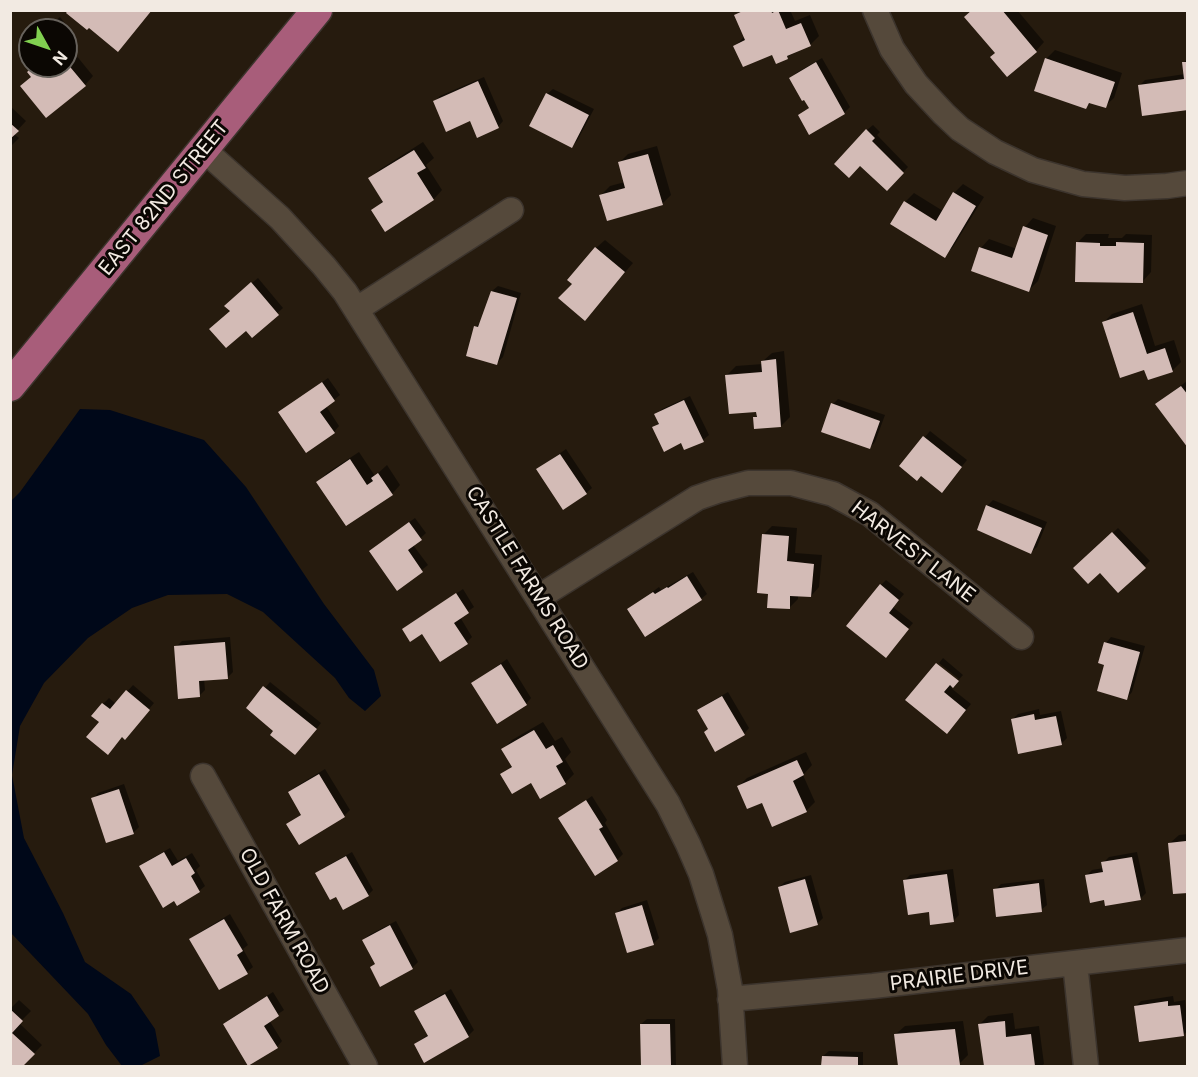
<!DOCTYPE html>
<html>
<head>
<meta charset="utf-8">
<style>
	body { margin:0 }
	#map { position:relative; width:1198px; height:1077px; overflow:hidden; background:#261b0e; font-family:Inter,sans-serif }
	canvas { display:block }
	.frame { position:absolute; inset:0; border:12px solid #f2eae2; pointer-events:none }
	.north { position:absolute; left:18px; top:18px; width:60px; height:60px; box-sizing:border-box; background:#0b0703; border:2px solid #67625c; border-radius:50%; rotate:130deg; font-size:16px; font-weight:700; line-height:24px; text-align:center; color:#f2eae2 }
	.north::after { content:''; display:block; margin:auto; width:21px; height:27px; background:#81d050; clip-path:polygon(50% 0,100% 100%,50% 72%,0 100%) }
</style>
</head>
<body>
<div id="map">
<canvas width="1198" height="1077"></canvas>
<div class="frame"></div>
<div class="north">N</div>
</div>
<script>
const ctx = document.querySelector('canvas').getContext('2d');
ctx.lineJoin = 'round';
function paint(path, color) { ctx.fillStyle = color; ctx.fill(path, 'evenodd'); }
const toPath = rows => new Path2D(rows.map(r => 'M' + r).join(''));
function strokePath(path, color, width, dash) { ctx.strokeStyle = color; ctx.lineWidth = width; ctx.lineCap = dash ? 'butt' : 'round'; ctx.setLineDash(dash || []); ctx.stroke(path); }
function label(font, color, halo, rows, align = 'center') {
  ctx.font = font + ' Inter,sans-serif'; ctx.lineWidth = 6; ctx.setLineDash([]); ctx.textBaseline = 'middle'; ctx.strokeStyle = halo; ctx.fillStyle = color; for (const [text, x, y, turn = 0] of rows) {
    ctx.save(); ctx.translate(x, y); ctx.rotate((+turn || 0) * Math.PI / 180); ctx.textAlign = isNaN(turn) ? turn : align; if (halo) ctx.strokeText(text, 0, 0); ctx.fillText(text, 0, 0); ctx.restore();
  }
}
const water = toPath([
	[80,409,110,410,204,440,246,487,324,604,374,670,381,696,365,711,349,698,335,678,263,612,227,594,168,595,132,608,88,638,44,683,20,726,12,775,24,838,63,913,85,962,131,994,155,1029,160,1056,140,1066,122,1066,106,1045,88,1014,11,933,11,501,20,492]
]);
const shadow = toPath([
	[741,10,790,10,795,21,810,15,819,36,810,45,777,62,772,53,735,46,745,36,736,15],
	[973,10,1017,10,1044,42,1036,51,996,53],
	[60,17,75,36,67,44,93,76,85,85,35,66,66,66,66,30,44,30],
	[1055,50,1122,73,1114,98,1105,106,1091,102,1086,107,1046,59],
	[822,58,850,107,844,113,800,115,810,107,791,79,796,73],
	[1188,59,1188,108,1140,85,1145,80,1185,74,1183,63],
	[484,77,503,121,498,127,435,101,440,96],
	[553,89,594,109,577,141,572,146,547,94],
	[10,106,26,121,14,134,19,138,10,147],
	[873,125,880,132,877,135,908,167,887,189,867,130],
	[423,142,434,158,426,165,442,190,434,199,386,230,373,210,384,200,370,178,379,170],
	[657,146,671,195,662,204,601,195,610,186,625,182,619,163,628,154],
	[963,184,984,197,953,247,944,256,905,202,914,193,943,211,954,193],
	[1033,218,1056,226,1038,281,1029,290,981,248,989,239,1017,249,1025,227],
	[1086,234,1109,234,1108,238,1122,238,1126,234,1152,235,1151,272,1143,281,1077,243],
	[605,240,633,263,585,319,574,284,596,248],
	[258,278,283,308,252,336,231,311,232,300],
	[498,286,521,293,503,357,497,363,476,327,482,321,492,291],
	[1142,304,1155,346,1174,340,1181,362,1172,371,1145,368,1103,323,1112,314],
	[784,351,790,417,781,426,755,418,758,414,757,410,727,375,736,366,763,364,763,361,772,353],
	[328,378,340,395,326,406,339,426,334,432,280,412],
	[1187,381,1188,382,1188,446,1163,399],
	[690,396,709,435,703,440,682,441,654,427,660,422,656,415,662,409],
	[838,399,885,415,875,442,870,447,833,404],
	[930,431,967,460,947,485,901,466],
	[566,449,592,488,586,493,538,469],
	[359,452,375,476,387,465,400,485,392,494,318,482,327,473],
	[993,500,1047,522,1037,547,1031,552,987,506],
	[415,518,426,533,413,545,428,565,398,589,376,546],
	[772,526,797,528,795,553,822,555,819,587,811,596,798,595,798,599,789,608,770,592,763,535],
	[1118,528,1150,561,1118,591,1100,571,1075,568],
	[693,572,707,594,701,599,629,609,659,587,661,590],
	[886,580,904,594,893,607,913,623,891,650,881,585],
	[463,589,474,607,460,617,472,637,467,642,404,629],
	[230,637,233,672,227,678,204,679,205,690,199,696,176,647,182,641],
	[1111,637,1145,646,1132,692,1127,698,1106,643],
	[943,658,963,675,951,688,971,704,952,727,907,700,959,679,939,663],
	[507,659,531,698,526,704,473,683],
	[270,682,321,723,301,748,275,731,248,708],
	[133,685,154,703,130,732,101,722,103,704,109,698,116,704],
	[728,692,749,728,744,734,709,728,699,710,705,705],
	[1039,709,1040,715,1061,711,1067,738,1061,744,1013,719,1018,714],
	[543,722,555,741,562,737,571,752,565,759,574,774,565,783,531,781,502,775,513,765,503,749,512,740],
	[806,752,812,765,803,775,815,802,806,811,762,801,739,786,747,778],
	[325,769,350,810,344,816,288,824,302,814,289,793,295,787],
	[124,784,139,827,133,833,93,799,98,793],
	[592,796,607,820,605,823,623,854,617,860,560,818],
	[1188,834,1188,891,1170,843,1179,835],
	[170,848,178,861,192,853,200,866,196,870,205,886,199,891,141,866,147,861],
	[352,852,373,890,368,895,337,895,317,874,323,868],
	[1137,852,1146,893,1140,899,1105,899,1086,876,1092,870,1104,868,1103,863,1109,857],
	[953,869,959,915,953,921,930,910,904,881,910,875],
	[811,875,823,918,817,924,779,887,785,882],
	[1044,879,1047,905,1041,910,995,890,1001,884],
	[647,900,659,938,653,944,616,914,622,908],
	[230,914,248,945,243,949,253,967,247,972,191,939,197,934],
	[396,921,418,962,412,968,376,963,363,940,369,935],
	[451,989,474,1030,468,1036,425,1061,415,1044,429,1034,416,1011,422,1006],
	[273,992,284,1010,269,1020,282,1041,277,1047,225,1024,230,1019],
	[1173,996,1174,1002,1185,1000,1188,1031,1184,1034,1136,1006,1141,1001],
	[19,1000,31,1011,19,1023,42,1045,22,1066,10,1066,10,1009],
	[1013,1013,1015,1029,1039,1026,1044,1064,1041,1066,986,1066,980,1024,988,1016],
	[647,1019,675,1019,676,1066,642,1066,641,1024],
	[963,1021,968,1055,959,1064,939,1066,900,1066,896,1034,905,1026],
	[829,1051,863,1052,863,1066,823,1066,823,1056]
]);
const building = toPath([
	[68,10,105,10,107,12,109,10,152,10,118,52,89,28,87,30,66,13],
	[745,10,771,10,772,13,778,10,786,29,801,23,811,46,787,56,788,59,776,64,772,55,743,67,733,46,745,40,734,15],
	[972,10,1002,10,1037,52,1007,77,990,57,995,53,964,17],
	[1045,58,1115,82,1106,108,1089,103,1086,109,1034,91],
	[66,62,86,86,46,118,20,86,31,77,27,72,34,66,66,66],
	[816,62,845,114,809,135,798,115,809,108,804,100,802,101,789,78],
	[1182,62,1188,62,1188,110,1142,116,1138,85,1184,79],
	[478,81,499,128,477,138,470,121,446,132,433,101],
	[546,93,589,115,572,148,529,126],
	[10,123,19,131,10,139],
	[866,129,875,138,872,141,904,173,887,191,860,166,849,178,834,164],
	[414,150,426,168,417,173,434,200,385,232,371,210,383,202,368,178],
	[648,154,663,205,607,221,599,195,625,188,618,162],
	[953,192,976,206,945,258,890,224,904,201,936,221],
	[1023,226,1048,235,1029,292,971,271,979,247,1012,258],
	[1076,242,1100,243,1100,246,1116,246,1116,242,1144,243,1143,283,1075,282],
	[595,247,625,272,585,321,558,298,572,284,567,280],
	[251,282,279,315,252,338,246,331,226,348,209,329,230,311,224,306],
	[491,291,517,298,497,365,466,356,474,326,478,327],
	[1133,312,1147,354,1165,348,1173,372,1148,380,1144,370,1120,378,1102,322],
	[776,359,781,427,754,429,753,417,757,417,756,412,729,414,725,375,762,372,761,361],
	[322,382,335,401,320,412,335,433,306,453,278,412],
	[1181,386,1188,395,1188,448,1155,404],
	[684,400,704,442,684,450,681,443,664,452,652,427,659,424,654,414],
	[831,403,880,421,870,449,821,432],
	[923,436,962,467,942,493,921,476,917,481,899,466],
	[560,454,587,494,563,510,536,469],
	[350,459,367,485,373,481,371,478,378,473,393,495,346,526,316,482],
	[986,505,1042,528,1031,554,977,530],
	[409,522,422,540,408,550,423,572,397,591,369,551],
	[1112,532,1146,568,1118,593,1100,573,1088,584,1073,568],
	[762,534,789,536,787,561,814,564,811,597,790,596,790,609,767,608,768,594,757,593],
	[687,576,702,600,645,637,627,609,653,592,655,594,667,587,668,588],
	[880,584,899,600,889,613,909,629,886,658,846,626],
	[456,593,469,613,454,623,468,644,440,662,422,634,410,642,402,629],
	[225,642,228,679,199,681,200,697,178,699,174,646],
	[1104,642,1140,652,1127,700,1097,691,1104,665,1098,663],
	[936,663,959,681,953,688,950,685,944,692,966,710,947,734,905,700],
	[501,664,527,705,497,724,471,683],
	[263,686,317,729,295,755,270,735,273,731,246,708],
	[126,690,150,710,125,740,122,737,108,755,86,737,99,722,91,716,102,703,110,709],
	[722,696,745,735,715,752,704,732,708,729,697,710],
	[1034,714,1035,720,1056,716,1062,745,1018,754,1011,719],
	[534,730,546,749,553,745,563,762,556,766,566,784,540,799,531,783,512,794,500,774,512,767,501,749],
	[797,760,804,775,793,781,807,812,772,827,762,803,747,809,737,786],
	[319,774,345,817,299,845,286,824,301,815,288,792],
	[119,789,134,834,106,843,91,798],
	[586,800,603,827,599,829,618,861,595,876,558,818],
	[1186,841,1188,893,1173,894,1168,843],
	[164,852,172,866,186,858,195,873,191,876,200,892,177,906,174,901,163,908,139,866],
	[346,856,369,896,343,910,336,897,330,900,315,873],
	[1132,857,1141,900,1105,906,1104,900,1090,903,1085,875,1103,872,1101,862],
	[947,874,954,922,930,925,929,912,908,915,903,880],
	[805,879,818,925,790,933,778,887],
	[1039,883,1042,912,996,917,993,889],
	[642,905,654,945,627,953,615,913],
	[224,919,243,951,237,955,248,974,219,990,189,939],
	[390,925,413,969,380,987,370,967,375,964,362,940],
	[445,994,469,1037,424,1063,414,1044,428,1036,414,1011],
	[267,996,279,1016,264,1026,278,1048,248,1066,223,1024],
	[1168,1001,1168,1006,1180,1005,1184,1036,1139,1042,1134,1006],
	[10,1009,23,1021,12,1033,35,1054,23,1066,10,1066],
	[1005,1021,1006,1037,1031,1034,1035,1066,984,1066,978,1024],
	[640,1024,670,1024,671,1066,641,1066],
	[955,1029,960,1065,898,1066,894,1034],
	[822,1056,858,1057,858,1066,821,1066]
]);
const minor = toPath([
	[875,10,892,49,916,84,944,114,960,129,995,152,1033,170,1083,184,1125,188,1167,186,1188,183],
	[204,150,280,218,324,266,345,292,668,804,688,844,701,874,720,935,730,989,735,1066],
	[357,309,511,210],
	[539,597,697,498,717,491,748,483,791,483,833,494,870,514,1021,637],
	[203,776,365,1066],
	[1075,963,1086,1066],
	[730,999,873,986,1188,950]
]);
const major = toPath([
	[10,386,317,10]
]);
const streetNames = [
	["EAST 82ND STREET",164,198,-51],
	["HARVEST LANE",913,552,38],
	["CASTLE FARMS ROAD",527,578,58],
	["OLD FARM ROAD",284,921,61],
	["PRAIRIE DRIVE",959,976,-7]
];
paint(water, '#000819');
paint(shadow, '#0007');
paint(building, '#d3bbb6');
strokePath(minor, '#3c342d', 27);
strokePath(major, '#3c342d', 33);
strokePath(minor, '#55493b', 24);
strokePath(major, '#a85d7a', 30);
label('20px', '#f2eae2', '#0b0703', streetNames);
</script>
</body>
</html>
